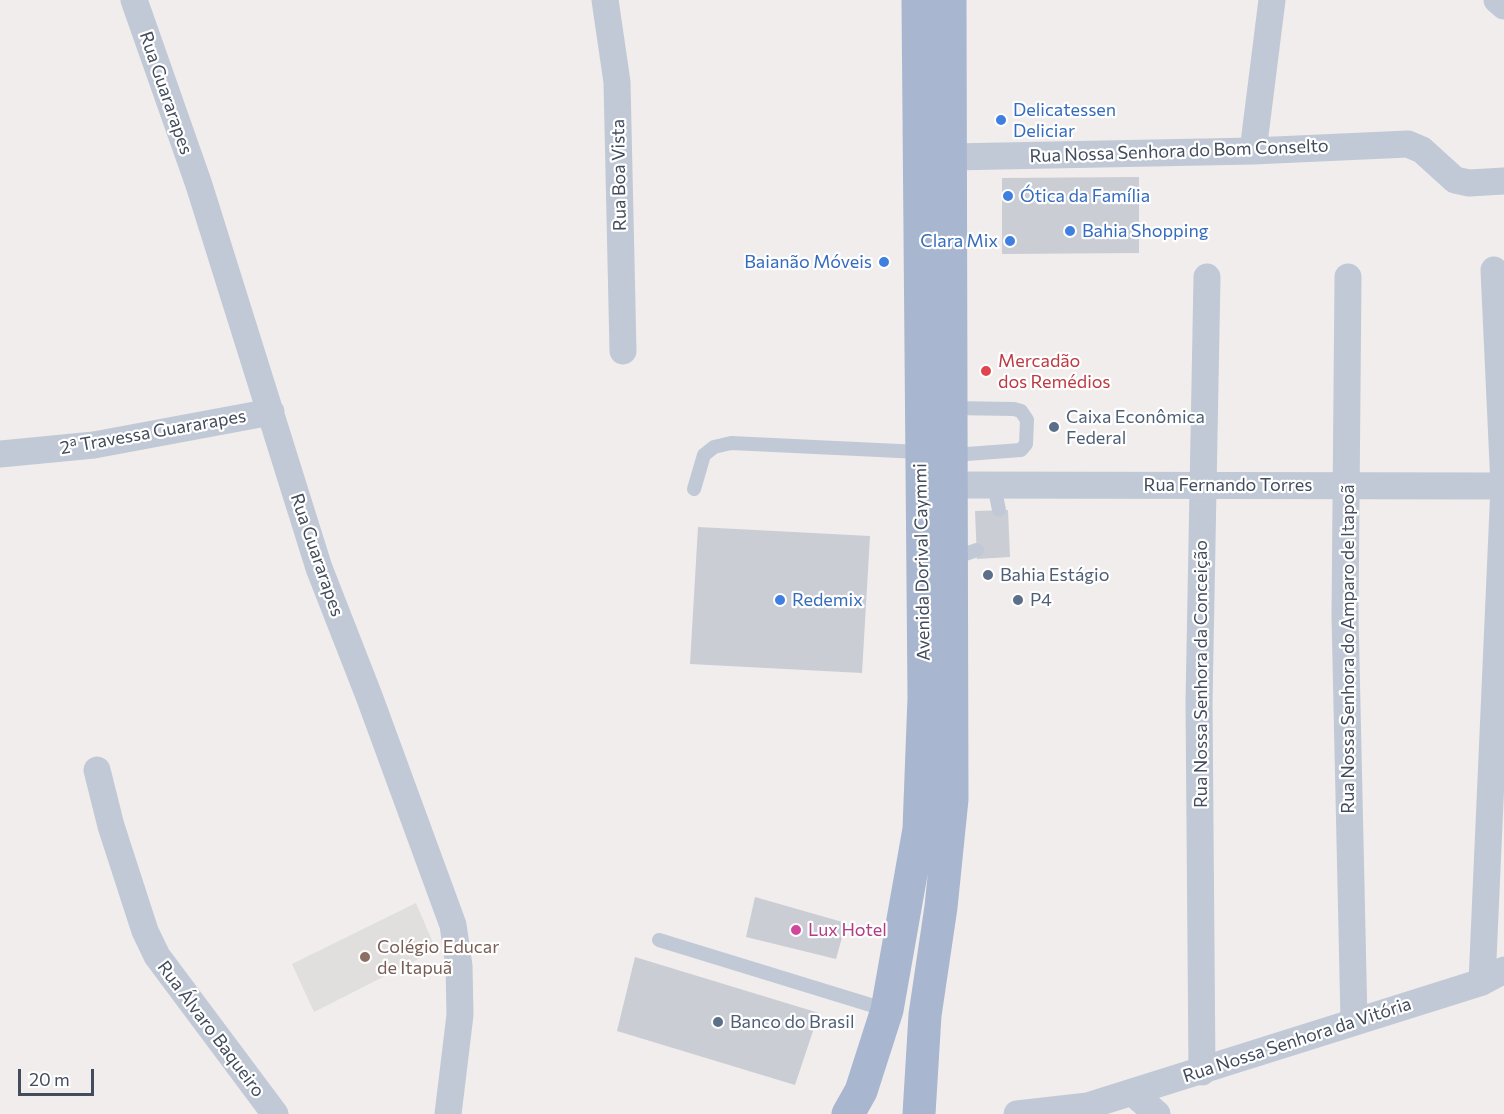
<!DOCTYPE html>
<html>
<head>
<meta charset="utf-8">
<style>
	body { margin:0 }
	#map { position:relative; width:1504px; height:1114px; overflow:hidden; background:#f0edec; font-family:Commissioner,sans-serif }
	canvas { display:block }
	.scale { position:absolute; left:18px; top:1069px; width:76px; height:27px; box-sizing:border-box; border:3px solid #434c5c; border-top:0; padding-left:8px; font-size:18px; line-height:21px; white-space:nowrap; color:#434c5c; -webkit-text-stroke:4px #fff; paint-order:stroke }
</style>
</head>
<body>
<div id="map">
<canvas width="1504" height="1114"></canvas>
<div class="scale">20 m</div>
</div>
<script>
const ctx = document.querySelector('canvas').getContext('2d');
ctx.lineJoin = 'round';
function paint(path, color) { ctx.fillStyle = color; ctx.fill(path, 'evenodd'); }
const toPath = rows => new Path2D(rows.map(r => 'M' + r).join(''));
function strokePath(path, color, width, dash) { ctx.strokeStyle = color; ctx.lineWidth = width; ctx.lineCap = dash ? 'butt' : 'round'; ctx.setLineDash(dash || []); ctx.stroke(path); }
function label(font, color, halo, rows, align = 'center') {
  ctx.font = font + ' Commissioner,sans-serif'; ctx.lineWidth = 4.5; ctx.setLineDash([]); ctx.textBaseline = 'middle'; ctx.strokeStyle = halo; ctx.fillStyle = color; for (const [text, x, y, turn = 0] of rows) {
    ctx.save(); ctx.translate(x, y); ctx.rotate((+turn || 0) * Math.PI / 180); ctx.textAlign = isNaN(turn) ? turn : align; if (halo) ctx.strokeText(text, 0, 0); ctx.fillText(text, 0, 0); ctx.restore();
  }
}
const education = toPath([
	[416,903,436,950,314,1012,292,964]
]);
const building = toPath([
	[1139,177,1139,253,1002,254,1002,178],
	[1008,510,1010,557,977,559,975,511],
	[698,527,870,536,862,673,690,664],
	[755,897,846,923,836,959,746,937],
	[635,957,819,1013,795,1085,617,1031]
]);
const lane = toPath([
	[952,408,1014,409,1021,411,1027,420,1026,444,1021,450,953,455],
	[994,485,999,510],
	[694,489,704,455,714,447,731,443,920,452],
	[953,558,977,550],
	[659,940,887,1010]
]);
const street = toPath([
	[134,0,199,185,319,568,369,696,453,925,459,966,460,1015,448,1114],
	[605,0,617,82,623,351],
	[1497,0,1504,6],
	[1253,151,1272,0],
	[951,157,1253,151,1408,144,1422,150,1455,180,1469,183,1504,181],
	[1348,277,1345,616,1354,1021],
	[0,454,94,445,271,412],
	[953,485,1504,486],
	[97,770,111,826,145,931,157,956,275,1114],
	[1482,982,1504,486,1494,270],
	[1202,1072,1199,702,1207,277],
	[1133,1093,1157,1114],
	[1017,1114,1088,1106,1482,982,1504,970]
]);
const primary = toPath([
	[848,1114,861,1091,887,1010,919,829,924,698,918,0],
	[919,1114,925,1015,941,907,952,799,950,0]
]);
const markers = [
	[1001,120,6,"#3f7fe0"],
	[1008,196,6,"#3f7fe0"],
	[1070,231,6,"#3f7fe0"],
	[1010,241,6,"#3f7fe0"],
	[884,262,6,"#3f7fe0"],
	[986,371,6,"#e0444e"],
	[1054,427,6,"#5c6f8a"],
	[988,575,6,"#5c6f8a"],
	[780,600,6,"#3f7fe0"],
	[1018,600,6,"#5c6f8a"],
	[796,930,6,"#d1479c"],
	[365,957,6,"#8d6e63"],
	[718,1022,6,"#5c6f8a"]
];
const streetNames = [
	["Rua Guararapes",166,93,71],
	["Rua Nossa Senhora do Bom Conselto",1179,151,-2],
	["Rua Boa Vista",619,175,-91],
	["2ª Travessa Guararapes",153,432,-10],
	["Rua Fernando Torres",1228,485],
	["Rua Guararapes",317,555,71],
	["Avenida Dorival Caymmi",922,562,-91],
	["Rua Nossa Senhora do Amparo de Itapoã",1348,649,-90],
	["Rua Nossa Senhora da Conceição",1201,674,-90],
	["Rua Álvaro Baqueiro",211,1029,53],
	["Rua Nossa Senhora da Vitória",1297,1040,-18]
];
const shopNames = [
	["Delicatessen",1013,110],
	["Deliciar",1013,131],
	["Ótica da Família",1020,196],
	["Bahia Shopping",1082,231],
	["Clara Mix",998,241,"right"],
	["Baianão Móveis",872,262,"right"],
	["Redemix",792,600]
];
const healthNames = [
	["Mercadão",998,361],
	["dos Remédios",998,382]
];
const serviceNames = [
	["Caixa Econômica",1066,417],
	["Federal",1066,438],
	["Bahia Estágio",1000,575],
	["P4",1030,600],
	["Banco do Brasil",730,1022]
];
const hotelNames = [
	["Lux Hotel",808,930]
];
const educationNames = [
	["Colégio Educar",377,947],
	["de Itapuã",377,968]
];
paint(education, '#e1dede');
paint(building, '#cbcdd5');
strokePath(lane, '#c1c9d6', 14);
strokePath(street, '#c1c9d6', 27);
strokePath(primary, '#a9b6cf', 33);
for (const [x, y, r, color] of markers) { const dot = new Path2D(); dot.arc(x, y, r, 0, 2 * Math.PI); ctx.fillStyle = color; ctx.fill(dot); strokePath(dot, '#fff', 2); }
label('18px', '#434c5c', '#fff', streetNames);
label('18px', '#366cbe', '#fff', shopNames, 'left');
label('18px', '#be3a42', '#fff', healthNames, 'left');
label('18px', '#4e5e75', '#fff', serviceNames, 'left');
label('18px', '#b23c85', '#fff', hotelNames, 'left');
label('18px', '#785e54', '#fff', educationNames, 'left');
</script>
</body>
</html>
